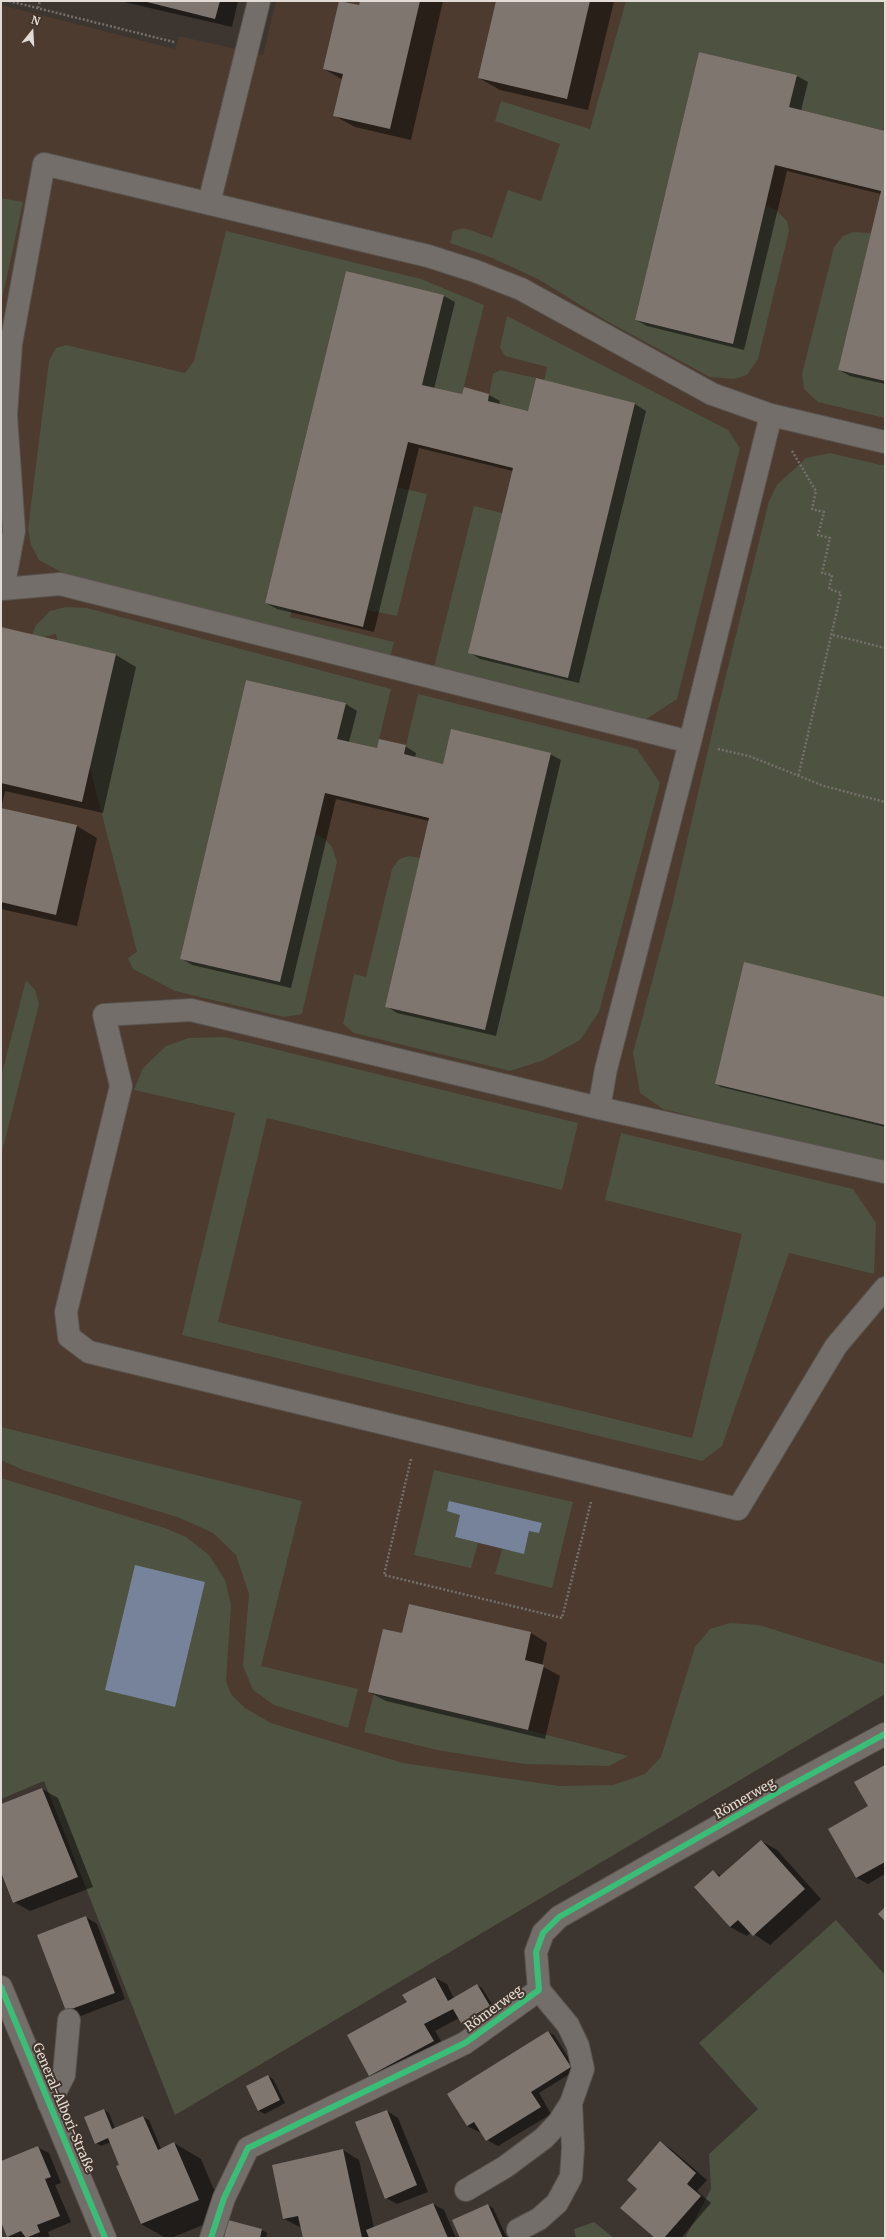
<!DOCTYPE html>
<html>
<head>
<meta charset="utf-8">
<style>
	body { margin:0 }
	#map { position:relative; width:886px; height:2239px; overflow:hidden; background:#3c3530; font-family:Merriweather,serif }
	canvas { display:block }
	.frame { position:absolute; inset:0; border:2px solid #e3dbd5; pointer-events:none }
	.north { position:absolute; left:12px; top:12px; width:40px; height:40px; -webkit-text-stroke:3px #41342b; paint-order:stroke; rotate:18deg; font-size:11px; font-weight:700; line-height:16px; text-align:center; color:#e3dbd5 }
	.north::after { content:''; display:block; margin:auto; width:14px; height:18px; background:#e3dbd5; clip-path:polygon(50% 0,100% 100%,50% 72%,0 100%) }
</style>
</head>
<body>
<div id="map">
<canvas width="886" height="2239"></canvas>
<div class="frame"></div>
<div class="north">N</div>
</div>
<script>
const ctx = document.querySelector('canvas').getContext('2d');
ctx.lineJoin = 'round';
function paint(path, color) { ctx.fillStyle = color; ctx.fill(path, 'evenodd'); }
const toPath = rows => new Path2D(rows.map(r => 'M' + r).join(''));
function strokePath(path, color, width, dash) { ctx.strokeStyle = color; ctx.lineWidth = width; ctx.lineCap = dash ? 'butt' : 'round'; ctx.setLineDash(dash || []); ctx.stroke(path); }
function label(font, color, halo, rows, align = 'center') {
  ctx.font = font + ' Merriweather,serif'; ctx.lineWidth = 4; ctx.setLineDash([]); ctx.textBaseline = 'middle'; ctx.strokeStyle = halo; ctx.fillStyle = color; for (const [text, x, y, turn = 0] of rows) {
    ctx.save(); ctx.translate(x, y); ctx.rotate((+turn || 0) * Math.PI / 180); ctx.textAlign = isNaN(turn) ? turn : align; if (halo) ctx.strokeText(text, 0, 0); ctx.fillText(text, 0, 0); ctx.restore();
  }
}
const built = toPath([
	[276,1,885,1,885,1694,175,2115,40,1770,1,1678,1,5,175,49,179,36,263,55]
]);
const green = toPath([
	[626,1,885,1,885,131,789,107,797,75,699,52,635,320,732,344,766,206,776,210,787,221,789,231,758,359,747,375,734,379,710,377,605,320,538,279,490,257,450,243,453,231,464,228,492,238,508,190,541,201,560,144,495,121,501,101,590,129],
	[1,198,23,202,1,304],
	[226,231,421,279,484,305,462,394,422,385,444,295,346,271,265,603,292,609,290,617,394,642,390,657,61,572,39,560,31,545,28,529,49,361,56,348,66,345,185,373,194,361],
	[853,232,871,233,838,370,885,381,885,418,818,402,804,389,802,374,834,247,843,236],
	[507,316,728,430,740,448,677,699,645,720,434,667,474,506,502,513,568,678,635,403,544,381,547,367,505,356,500,347],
	[500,370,536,378,528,411,488,401,493,374],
	[830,453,885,466,885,1164,663,1109,640,1093,633,1053,672,906,714,724,769,501,777,485,806,458],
	[396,487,427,494,397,616,367,610],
	[66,607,87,608,391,689,377,748,337,739,346,703,246,680,180,959,280,982,315,834,325,839,332,847,337,862,302,1014,284,1017,175,991,133,969,128,958,137,952,56,634,30,640,36,625,50,611],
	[418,694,637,749,660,783,599,1012,580,1040,544,1060,510,1071,354,1033,343,1024,354,974,366,977,392,869,399,859,409,856,420,858,385,1007,485,1030,550,753,451,730,443,764,404,754],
	[26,980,35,990,39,1004,1,1156,1,1077],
	[225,1037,578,1123,562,1190,267,1118,218,1322,692,1438,742,1234,605,1200,621,1133,853,1189,876,1223,874,1274,789,1253,722,1446,702,1461,182,1335,235,1113,134,1090,143,1068,166,1046,189,1038],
	[1,1427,302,1501,261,1666,358,1689,348,1728,274,1705,253,1690,243,1666,249,1594,236,1555,213,1533,180,1518,23,1470,1,1460],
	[434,1470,573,1502,552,1588,495,1574,502,1549,524,1553,461,1515,455,1537,478,1543,471,1568,414,1555],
	[1,1478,165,1528,186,1537,209,1555,225,1580,231,1605,226,1681,231,1694,245,1708,271,1723,403,1763,559,1786,613,1785,645,1774,661,1757,695,1647,710,1629,730,1623,759,1625,885,1664,885,1694,175,2115,44,1781,1,1799],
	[374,1693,528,1730,628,1756,609,1766,524,1764,437,1750,364,1732],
	[836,1920,885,1975,885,2238,685,2238,711,2189,709,2154,758,2109,699,2043],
	[594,2222,614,2238,576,2238,574,2229]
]);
const water = toPath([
	[449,1501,542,1523,539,1533,529,1531,524,1554,455,1537,460,1515,447,1511],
	[135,1565,205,1582,175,1707,105,1690]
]);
const shadow = toPath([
	[120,1,238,1,232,27],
	[361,1,443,1,411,140,355,127,335,116,343,80,324,69],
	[498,1,614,1,588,110,500,90,479,78],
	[797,76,808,82,801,111,885,132,885,384,850,376,839,370,881,194,787,171,744,350,647,326,636,320],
	[444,296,455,302,434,389,463,396,489,395,500,401,499,405,529,412,537,380,635,404,646,411,579,683,480,659,469,652,513,471,419,448,374,632,277,609,266,603],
	[1,628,116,655,136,667,103,813,5,791,1,809,77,826,97,838,77,926,1,909],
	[247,681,346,704,357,711,349,742,378,749,405,746,416,753,415,758,443,765,550,754,561,760,496,1036,397,1013,386,1006,429,821,336,799,291,988,192,965,181,958],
	[885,998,885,1127,721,1087,716,1084],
	[410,1605,531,1633,547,1643,542,1666,560,1676,545,1739,386,1701,369,1692,402,1634],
	[885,1766,885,1874,868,1884,857,1878,829,1830,870,1806],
	[42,1789,58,1798,93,1887,30,1911,14,1902,1,1870,1,1805],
	[761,1841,777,1850,821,1899,770,1945,751,1932,747,1936,730,1927,713,1872,721,1876],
	[86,1917,97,1924,125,1999,78,2017,67,2010],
	[435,1978,447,1984,454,1999,477,1985,482,1988,495,2009,467,2025,459,2018,435,2031,445,2048,381,2082,370,2075,408,2003],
	[548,2032,554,2035,576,2070,539,2093,551,2114,498,2146,487,2140,481,2131,479,2132,467,2126],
	[268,2076,273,2079,285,2103,265,2114,259,2111,247,2087],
	[104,2110,109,2113,115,2129,143,2117,149,2120,161,2149,174,2143,201,2159,225,2216,171,2238,166,2238,141,2224,111,2142,101,2146,96,2143],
	[387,2111,398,2118,428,2192,397,2204,386,2198],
	[660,2142,671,2149,707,2180,697,2191,711,2203,681,2238,657,2238,638,2189],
	[37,2147,49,2153,61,2183,55,2185,71,2222,48,2232,50,2238,11,2238,8,2236,1,2219,1,2158,2,2161],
	[343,2150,359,2160,374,2228,433,2204,444,2210,456,2238,304,2238,302,2228,284,2219],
	[488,2205,493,2208,507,2238,461,2238],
	[262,2230,267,2233,266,2238,225,2238]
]);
const building = toPath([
	[143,1,220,1,215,19],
	[339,1,359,5,360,1,420,1,390,129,333,116,343,74,323,69],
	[496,1,590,1,567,99,478,78],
	[699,52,797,75,789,107,885,131,885,381,838,370,881,191,775,165,733,344,635,320],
	[346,271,444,295,422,385,462,394,464,387,489,394,488,401,528,411,536,378,635,403,568,678,468,653,513,468,408,442,363,627,265,603],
	[1,627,116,654,82,802,1,783],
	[246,680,346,703,337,739,377,748,379,739,406,745,404,754,443,764,451,729,551,753,485,1030,385,1007,429,818,325,793,280,982,180,959],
	[1,808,77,825,56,915,1,902],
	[744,962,885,997,885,1125,715,1084],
	[409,1604,531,1632,525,1660,544,1665,528,1730,368,1692,383,1629,402,1633],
	[885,1765,885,1862,856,1878,828,1829,868,1806,854,1782],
	[42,1788,78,1877,13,1903,1,1872,1,1804],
	[761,1840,805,1889,753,1936,738,1920,730,1927,694,1887,713,1870,719,1877],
	[885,1907,885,1921,878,1914],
	[86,1916,115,1993,66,2011,37,1935],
	[435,1977,448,2001,477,1984,490,2006,461,2023,453,2009,424,2024,434,2041,369,2076,347,2035,407,2002,402,1995],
	[548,2031,571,2067,531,2092,541,2107,486,2141,474,2122,467,2126,447,2094],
	[268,2075,280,2100,258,2111,246,2086],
	[104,2109,112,2129,143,2116,158,2150,174,2142,199,2200,141,2224,116,2166,119,2165,108,2138,95,2144,84,2117],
	[387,2110,417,2185,385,2199,355,2122],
	[660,2141,696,2173,687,2184,701,2196,664,2238,655,2238,620,2208,637,2189,627,2180],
	[38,2146,51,2177,45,2179,60,2216,37,2225,40,2232,26,2238,21,2231,7,2237,1,2222,1,2161],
	[343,2149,362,2238,303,2238,298,2216,283,2219,272,2165],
	[433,2203,448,2238,369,2238,366,2230],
	[488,2204,503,2238,460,2238,452,2220],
	[228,2220,262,2229,260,2238,224,2238]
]);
const path = toPath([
	[9,1,174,42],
	[38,8,40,1],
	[792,451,816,491,812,509,824,512,818,535,830,538,822,573,832,575,829,589,841,593,798,777],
	[833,635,885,648],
	[718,749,749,756,824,786,885,802],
	[411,1459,384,1575,562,1618,591,1502]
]);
const minor = toPath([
	[209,203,259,1],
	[690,742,60,584,3,589,14,531,6,415,11,344,44,164,428,256,475,271,521,289,712,394,771,415,885,442],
	[599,1108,606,1069,690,742,771,415],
	[885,1172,599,1108,191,1010,104,1015,121,1086,66,1312,69,1337,89,1352,738,1509,836,1346,885,1288],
	[1,1987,105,2238],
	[49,2104,64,2075,69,2020],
	[466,2190,505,2167,544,2138,559,2122,571,2103,583,2069,578,2046,568,2025,539,1990],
	[518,2230,539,2219,557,2203,571,2177,573,2148,571,2103],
	[211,2238,224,2198,248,2148,465,2043,539,1990,536,1952,543,1933,559,1917,782,1790,885,1734]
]);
const cycleway = toPath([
	[1,1987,105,2238],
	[211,2238,224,2198,248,2148,465,2043,539,1990,536,1952,543,1933,559,1917,782,1790,885,1734]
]);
const streetNames = [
	["Römerweg",745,1799,-30],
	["Römerweg",494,2009,-36],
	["General-Albori-Straße",63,2108,67]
];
paint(built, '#4c3b2e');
paint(green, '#4e5240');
paint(water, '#76839a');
paint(shadow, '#0007');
paint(building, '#7f7670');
strokePath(minor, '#59534e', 24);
strokePath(path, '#75706c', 2.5, [2, 2]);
strokePath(minor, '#746e6a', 22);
strokePath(cycleway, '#3abd76', 6);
label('13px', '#e3dbd5', '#41342b', streetNames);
</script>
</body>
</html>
